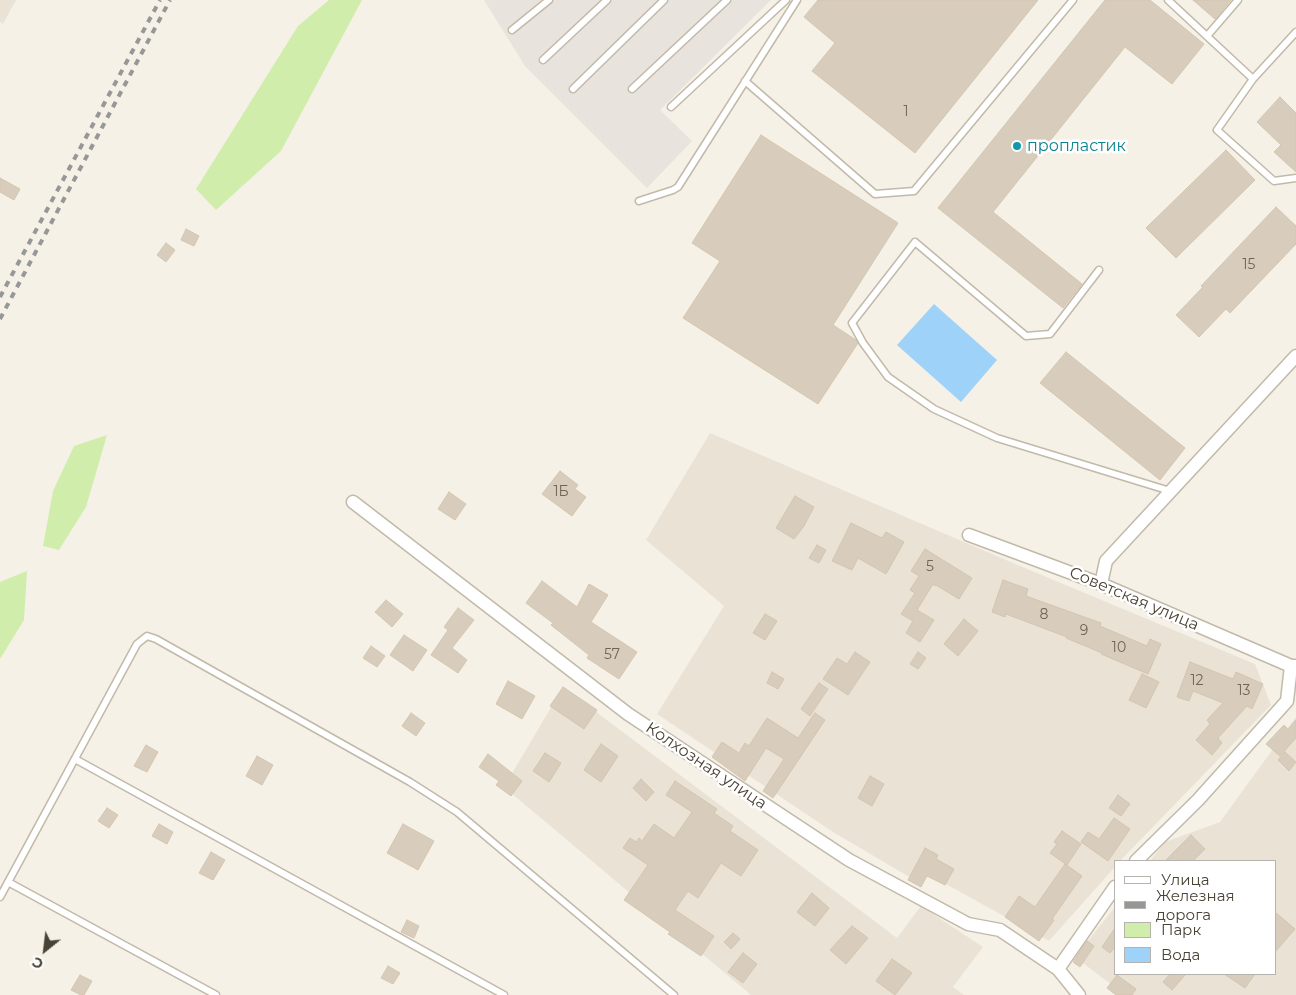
<!DOCTYPE html>
<html>
<head>
<meta charset="utf-8">
<style>
	body { margin:0 }
	#map { position:relative; width:1296px; height:995px; overflow:hidden; background:#f5f1e7; font-family:Montserrat,sans-serif }
	canvas { display:block }
	.legend { position:absolute; left:1114px; top:860px; width:162px; height:115px; box-sizing:border-box; background:#fff; border:1px solid #b6b3ae; margin:0; padding:6px 9px; list-style:none; font-size:15px; color:#494235 }
	.legend li { display:flex; align-items:center; gap:10px; height:25px }
	.legend b { width:25px; border:1px solid #b6b3ae }
	.north { position:absolute; left:20px; top:925px; width:50px; height:50px; -webkit-text-stroke:4px #fff; paint-order:stroke; rotate:209deg; font-size:14px; font-weight:700; line-height:20px; text-align:center; color:#494235 }
	.north::after { content:''; display:block; margin:auto; width:18px; height:22px; background:#494235; clip-path:polygon(50% 0,100% 100%,50% 72%,0 100%) }
</style>
</head>
<body>
<div id="map">
<canvas width="1296" height="995"></canvas>
<ul class="legend">
<li><b style="height:6px;background:#fff"></b>Улица</li>
<li><b style="height:6px;background:#979797"></b>Железная дорога</li>
<li><b style="height:14px;background:#d0edac"></b>Парк</li>
<li><b style="height:14px;background:#9ed2f8"></b>Вода</li>
</ul>
<div class="north">С</div>
</div>
<script>
const ctx = document.querySelector('canvas').getContext('2d');
ctx.lineJoin = 'round';
function paint(path, color) { ctx.fillStyle = color; ctx.fill(path, 'evenodd'); }
const toPath = rows => new Path2D(rows.map(r => 'M' + r).join(''));
function strokePath(path, color, width, dash) { ctx.strokeStyle = color; ctx.lineWidth = width; ctx.lineCap = dash ? 'butt' : 'round'; ctx.setLineDash(dash || []); ctx.stroke(path); }
function label(font, color, halo, rows, align = 'center') {
  ctx.font = font + ' Montserrat,sans-serif'; ctx.lineWidth = 5; ctx.setLineDash([]); ctx.textBaseline = 'middle'; ctx.strokeStyle = halo; ctx.fillStyle = color; for (const [text, x, y, turn = 0] of rows) {
    ctx.save(); ctx.translate(x, y); ctx.rotate((+turn || 0) * Math.PI / 180); ctx.textAlign = isNaN(turn) ? turn : align; if (halo) ctx.strokeText(text, 0, 0); ctx.fillText(text, 0, 0); ctx.restore();
  }
}
const residential = toPath([
	[0,0,16,0,3,24,0,22],
	[710,433,1013,563,1255,664,1271,705,1120,861,1115,861,1115,867,1049,941,924,872,918,882,833,832,657,714,724,606,646,540],
	[563,687,897,938,921,906,983,947,953,987,964,995,751,995,504,787],
	[1296,717,1296,995,1125,995,1075,957,1115,907,1115,974,1275,974,1275,861,1150,861,1165,842,1220,822]
]);
const industrial = toPath([
	[484,0,771,0,660,110,692,141,647,188,525,66]
]);
const green = toPath([
	[329,0,362,0,281,151,216,210,196,189,298,26],
	[107,435,86,507,59,550,43,546,53,491,74,446],
	[27,571,24,620,0,659,0,582]
]);
const water = toPath([
	[934,304,997,360,961,402,897,345]
]);
const building = toPath([
	[818,0,1038,0,915,153,812,71,835,43,804,17,818,0],
	[1105,0,1150,0,1204,44,1172,84,1125,47,993,212,1082,284,1063,308,938,208,1105,0],
	[1193,0,1231,0,1215,19,1193,0],
	[1280,97,1296,113,1296,172,1274,152,1281,145,1257,122,1280,97],
	[761,135,898,223,833,325,856,340,858,343,818,404,683,318,720,261,692,243,761,135],
	[1226,150,1255,180,1176,258,1146,228,1226,150],
	[0,178,20,189,14,200,0,192,0,178],
	[1276,207,1296,226,1296,244,1230,313,1226,309,1199,337,1176,315,1203,287,1201,286,1276,207],
	[186,229,199,236,194,246,181,240,186,229],
	[166,243,175,250,166,262,157,255,166,243],
	[1066,352,1185,448,1160,480,1040,383,1066,352],
	[560,471,578,485,575,489,586,497,572,516,542,494,560,471],
	[449,492,466,504,455,520,438,509,449,492],
	[795,496,814,507,804,526,794,539,776,528,795,496],
	[851,523,882,538,886,532,904,542,886,574,858,558,852,570,832,561,851,523],
	[817,545,826,550,819,563,809,558,817,545],
	[925,549,972,578,959,599,936,585,935,586,933,584,917,610,934,620,920,642,906,633,913,621,901,614,915,593,910,590,919,576,911,571,925,549],
	[1003,580,1028,589,1026,596,1101,623,1100,626,1147,646,1150,639,1161,644,1148,674,1101,654,1102,653,1066,638,1067,637,1006,614,1005,617,992,612,1003,580],
	[542,581,577,607,589,584,608,595,591,622,637,652,619,679,587,658,589,655,551,625,553,623,526,603,542,581],
	[386,600,403,614,392,627,375,612,386,600],
	[458,608,474,620,452,648,467,660,458,673,431,655,448,630,444,627,458,608],
	[765,614,777,621,765,640,753,633,765,614],
	[964,619,978,631,958,656,944,644,964,619],
	[404,635,427,650,413,671,390,655,404,635],
	[371,646,385,656,377,667,363,658,371,646],
	[855,652,870,662,848,695,823,679,837,658,847,664,855,652],
	[918,652,926,658,918,669,910,664,918,652],
	[1190,662,1233,679,1236,672,1263,684,1252,709,1247,706,1218,738,1222,743,1212,755,1196,740,1210,724,1207,720,1223,703,1193,691,1189,701,1177,697,1190,662],
	[772,672,784,679,778,689,767,683,772,672],
	[1142,674,1159,682,1146,708,1129,700,1142,674],
	[508,681,535,696,522,719,496,704,508,681],
	[819,683,828,689,810,716,801,709,819,683],
	[563,687,597,710,584,729,550,706,563,687],
	[411,713,425,723,416,736,402,726,411,713],
	[815,713,825,720,773,798,763,791,784,759,766,748,745,781,712,757,722,742,739,753,745,743,749,746,767,718,798,738,815,713],
	[1296,720,1296,738,1280,756,1266,744,1284,725,1288,729,1296,720],
	[601,744,618,756,601,782,584,770,601,744],
	[146,745,158,752,147,772,134,766,146,745],
	[1285,752,1296,762,1289,771,1278,760,1285,752],
	[545,753,561,763,549,782,533,771,545,753],
	[488,754,522,781,511,796,496,785,499,781,479,767,488,754],
	[257,756,273,765,262,785,246,776,257,756],
	[870,776,884,784,872,806,858,798,870,776],
	[641,779,654,792,646,801,633,788,641,779],
	[675,781,717,809,714,813,733,826,730,831,758,850,741,876,721,863,698,898,688,891,675,910,714,936,701,956,668,934,670,932,624,900,648,865,623,848,630,838,636,842,639,838,642,841,654,824,674,838,692,812,666,795,675,781],
	[1118,795,1130,804,1121,816,1109,808,1118,795],
	[107,808,118,815,109,828,98,821,107,808],
	[1114,818,1130,829,1108,861,1081,842,1088,832,1099,839,1114,818],
	[159,824,173,832,167,844,152,836,159,824],
	[403,824,434,841,418,870,387,853,403,824],
	[1062,831,1081,844,1067,865,1050,853,1057,844,1054,842,1062,831],
	[1191,835,1205,849,1193,861,1165,861,1191,835],
	[925,848,938,855,936,859,954,869,945,885,927,876,921,887,908,880,925,848],
	[211,852,225,860,213,880,199,873,211,852],
	[1065,864,1082,876,1052,919,1054,920,1039,941,1005,917,1019,896,1035,907,1065,864],
	[812,893,829,908,815,926,797,912,812,893],
	[1275,912,1295,929,1275,952,1275,912],
	[407,920,419,926,414,938,401,932,407,920],
	[852,926,868,938,846,964,830,950,852,926],
	[1115,928,1115,947,1110,953,1102,947,1115,928],
	[733,933,740,939,731,949,724,942,733,933],
	[1087,941,1094,946,1080,967,1073,962,1087,941],
	[743,953,757,964,743,983,728,972,743,953],
	[892,959,912,973,895,995,876,981,892,959],
	[388,966,400,973,393,984,381,978,388,966],
	[1170,974,1186,974,1172,990,1163,982,1170,974],
	[1224,974,1255,974,1245,988,1224,974],
	[80,975,92,981,84,995,81,995,71,990,80,975],
	[1117,975,1136,989,1132,995,1116,995,1107,988,1117,975]
]);
const lane = toPath([
	[1168,0,1253,79],
	[512,30,549,0],
	[1296,32,1253,79,1217,130,1274,181,1296,178],
	[1207,36,1238,0],
	[543,60,607,0],
	[745,81,875,194,914,191,1073,0],
	[573,89,664,0],
	[632,89,727,0],
	[671,107,786,0],
	[639,201,673,190,678,187,797,0],
	[1099,270,1050,334,1026,336,915,242,852,323,863,343,888,377,934,409,997,438,1170,491],
	[75,759,504,995],
	[8,882,216,995],
	[0,897,137,644,147,636,156,639,410,782,457,812,674,995]
]);
const street = toPath([
	[353,502,628,714,849,860,968,924,1000,930,1058,969,1079,995],
	[969,535,1101,584,1291,666,1296,666],
	[1101,584,1106,561,1296,356],
	[1136,861,1198,800,1287,701,1291,666],
	[1058,969,1115,887]
]);
const rail = toPath([
	[0,297,160,0],
	[0,319,170,0]
]);
const markers = [
	[1017,146,5,"#0f9aa8"]
];
const numberNames = [
	["1",906,112],
	["15",1249,265],
	["1Б",561,492],
	["5",930,567],
	["8",1044,615],
	["9",1084,631],
	["10",1119,648],
	["57",612,655],
	["12",1197,681],
	["13",1244,691]
];
const cultureNames = [
	["пропластик",1027,146]
];
const streetNames = [
	["Советская улица",1134,599,23],
	["Колхозная улица",706,766,34]
];
paint(residential, '#eae3d5');
paint(industrial, '#e8e3dc');
paint(green, '#d0edac');
paint(water, '#9ed2f8');
paint(building, '#d8cdbc');
strokePath(building, '#d4c5ae', 1);
strokePath(lane, '#c2b9a9', 9);
strokePath(street, '#c2b9a9', 15);
strokePath(lane, '#fff', 6);
strokePath(street, '#fff', 12);
strokePath(rail, '#979797', 4, [6, 6]);
for (const [x, y, r, color] of markers) { const dot = new Path2D(); dot.arc(x, y, r, 0, 2 * Math.PI); ctx.fillStyle = color; ctx.fill(dot); strokePath(dot, '#fff', 2); }
label('14px', '#6d6557', null, numberNames);
label('16px', '#0d838f', '#fff', cultureNames, 'left');
label('16px', '#494235', '#fff', streetNames);
</script>
</body>
</html>
